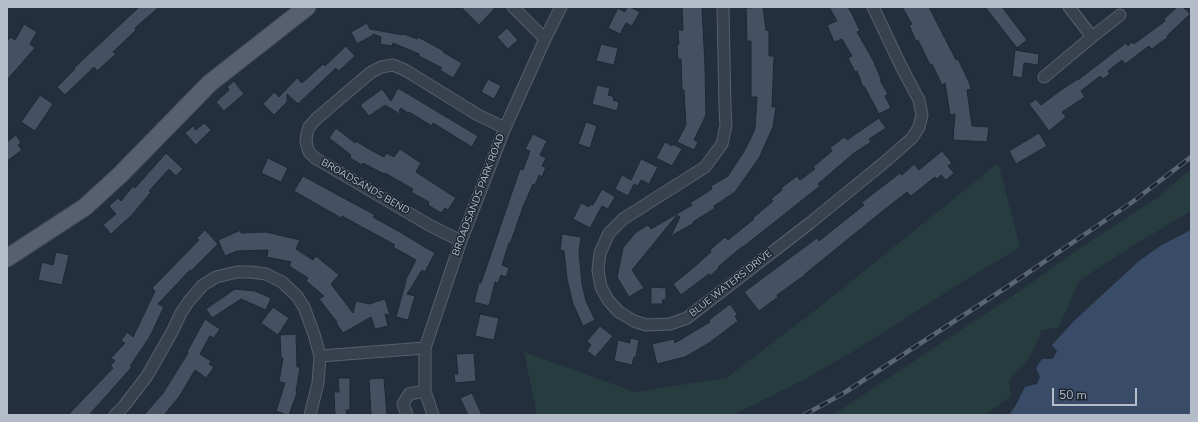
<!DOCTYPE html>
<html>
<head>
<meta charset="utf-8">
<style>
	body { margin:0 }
	#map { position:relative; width:1198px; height:422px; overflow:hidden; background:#242f3e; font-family:"Nunito Sans",sans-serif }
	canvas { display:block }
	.frame { position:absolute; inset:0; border:8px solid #b4bcc9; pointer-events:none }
	.scale { position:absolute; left:1052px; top:388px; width:85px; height:18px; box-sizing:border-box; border:2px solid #b4bcc9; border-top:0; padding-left:5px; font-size:12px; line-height:14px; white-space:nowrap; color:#b4bcc9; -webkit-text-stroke:3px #1d2633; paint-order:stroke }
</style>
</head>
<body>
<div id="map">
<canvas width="1198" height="422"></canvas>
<div class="frame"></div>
<div class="scale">50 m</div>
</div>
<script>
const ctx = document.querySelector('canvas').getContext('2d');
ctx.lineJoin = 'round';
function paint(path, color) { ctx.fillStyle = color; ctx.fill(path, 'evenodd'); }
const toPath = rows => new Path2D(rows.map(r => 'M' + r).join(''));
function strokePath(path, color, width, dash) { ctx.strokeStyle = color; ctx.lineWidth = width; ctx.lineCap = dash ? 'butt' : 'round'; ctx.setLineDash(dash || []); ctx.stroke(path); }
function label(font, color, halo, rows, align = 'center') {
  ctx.font = font + ' "Nunito Sans",sans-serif'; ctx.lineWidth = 3; ctx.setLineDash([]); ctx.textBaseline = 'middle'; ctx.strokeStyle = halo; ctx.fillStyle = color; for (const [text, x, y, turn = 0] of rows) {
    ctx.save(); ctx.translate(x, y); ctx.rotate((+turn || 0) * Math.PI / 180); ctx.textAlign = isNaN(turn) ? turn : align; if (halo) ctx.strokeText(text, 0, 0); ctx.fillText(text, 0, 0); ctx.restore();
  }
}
const green = toPath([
	[998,163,1020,247,964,281,854,351,807,378,733,415,537,415,524,352,635,392,726,378,817,309],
	[1191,169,1191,211,1129,248,1079,281,1059,327,1041,330,1038,341,1026,363,1009,380,1011,396,985,415,833,415,1024,288,1074,252,1157,198]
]);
const water = toPath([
	[1191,230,1191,415,1009,415,1016,405,1025,387,1037,384,1040,377,1036,368,1042,359,1052,359,1054,357,1057,351,1052,345,1074,321,1139,261,1160,246]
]);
const building = toPath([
	[139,7,159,7,135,28,136,30,113,52,116,54,97,71,94,67,65,95,57,87,75,69,74,68,139,7],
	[461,7,496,7,479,25,461,7],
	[627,7,630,7,640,12,632,26,626,23,620,34,608,28,618,8,625,12,627,7],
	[682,7,702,7,705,67,706,115,694,140,698,142,694,150,677,142,686,125,684,90,682,90,681,59,678,59,677,45,679,44,678,30,683,30,682,7],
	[763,7,766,30,769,31,769,56,774,56,772,107,776,107,773,127,759,158,735,192,714,206,715,208,693,222,694,223,671,236,680,217,677,215,632,270,644,288,629,297,617,277,623,248,635,233,648,225,651,229,692,205,690,203,712,189,711,186,728,176,745,150,755,129,757,97,751,97,751,41,747,41,746,8,763,7],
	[829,7,848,7,852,14,860,31,857,32,873,60,881,79,880,80,888,94,885,96,891,108,879,114,864,86,863,87,857,71,855,72,848,58,852,56,842,39,834,42,827,25,837,21,829,7],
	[902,7,929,7,956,60,958,59,969,82,971,89,967,90,972,126,989,127,987,142,953,140,955,114,950,115,945,83,942,85,932,64,930,65,918,40,916,41,909,25,912,24,902,7],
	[985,7,1002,7,1027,40,1017,48,985,7],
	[1177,7,1183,7,1190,14,1167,36,1168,37,1152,49,1149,46,1125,64,1122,60,1108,71,1110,74,1103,79,1100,76,1081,91,1085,97,1062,112,1066,117,1049,131,1029,104,1036,99,1041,105,1061,90,1078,79,1078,80,1126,43,1128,46,1132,42,1134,44,1165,21,1164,19,1177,7],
	[367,23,370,29,403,35,404,34,417,39,418,37,444,51,443,52,462,63,453,78,440,70,442,68,419,56,419,54,393,43,392,46,380,44,381,37,373,34,373,35,357,44,351,32,367,23],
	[24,24,37,32,30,44,35,48,7,80,7,42,10,37,15,40,24,24],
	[507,28,518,40,508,49,497,37,507,28],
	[601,44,618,48,614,65,596,61,601,44],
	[346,46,355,56,339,71,336,68,298,104,287,94,287,102,274,115,263,104,274,92,279,97,297,78,302,83,323,64,325,66,346,46],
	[1015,50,1039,54,1038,65,1024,63,1022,78,1012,76,1015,50],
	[488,79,501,86,494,99,481,92,488,79],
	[234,81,244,94,224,111,216,102,229,90,227,87,234,81],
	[597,85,610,88,608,95,614,97,613,100,619,102,617,111,592,104,597,85],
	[398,88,478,136,472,147,433,123,432,126,409,112,408,113,401,108,399,111,401,115,385,105,369,116,360,105,382,89,391,101,398,88],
	[40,95,53,104,35,131,21,122,40,95],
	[879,118,886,128,869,139,871,142,854,153,818,184,820,186,743,247,743,246,718,267,719,268,710,276,709,274,681,295,673,284,693,268,711,252,710,250,725,237,728,240,754,219,753,218,773,201,771,199,782,190,781,188,797,176,800,180,815,169,813,167,832,151,830,148,844,137,847,140,879,118],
	[586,122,597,126,590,148,578,144,586,122],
	[204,123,211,130,196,145,185,133,193,126,196,130,204,123],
	[336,128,355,143,356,141,367,148,384,157,386,153,394,157,400,149,421,163,416,172,456,198,448,210,445,208,441,213,428,205,429,202,411,192,413,189,385,173,384,174,363,163,362,165,350,158,351,155,329,138,336,128],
	[1039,133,1047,146,1016,164,1009,151,1039,133],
	[533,134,547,141,540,155,546,158,542,166,546,167,542,177,539,175,535,185,533,184,523,207,510,244,509,243,502,265,509,268,506,277,501,275,498,283,495,282,489,306,474,302,479,283,481,283,520,169,523,170,530,151,525,149,533,134],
	[16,135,21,143,18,145,22,150,7,161,7,142,16,135],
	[665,142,672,146,673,144,682,149,672,166,656,158,665,142],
	[942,151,952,163,948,166,954,173,946,180,941,175,937,179,935,177,911,196,907,192,884,210,805,274,805,275,777,295,778,297,759,311,744,292,817,238,819,241,864,205,861,203,900,173,902,175,914,164,919,170,942,151],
	[166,153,183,169,176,176,169,169,149,191,151,192,132,215,111,234,103,225,116,214,109,206,118,198,121,201,133,186,135,188,166,153],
	[268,158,288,168,281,182,261,173,268,158],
	[641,159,658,167,649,184,641,180,638,186,634,184,628,196,615,189,622,175,631,180,641,159],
	[303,176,375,215,373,217,398,231,435,253,425,272,422,270,407,294,415,296,408,320,396,317,406,281,405,281,416,260,393,247,395,245,342,216,341,218,294,191,303,176],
	[602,189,615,197,608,209,602,206,590,228,573,219,581,203,589,207,591,204,593,205,602,189],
	[205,230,218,244,191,271,190,270,158,304,164,307,149,338,130,366,132,367,89,415,68,415,113,368,110,366,115,361,111,358,125,343,121,341,127,332,133,337,155,291,152,288,199,240,197,238,205,230],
	[241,230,241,233,266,232,300,240,296,249,313,260,316,256,339,275,331,284,353,313,356,301,369,304,385,299,390,315,385,314,388,326,375,329,371,317,343,333,336,323,337,322,319,299,324,296,306,281,308,278,289,266,291,262,267,257,268,250,237,251,225,256,218,240,241,230],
	[562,234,581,237,579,252,582,284,586,301,595,320,583,326,573,304,567,279,564,251,560,250,562,234],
	[56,252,69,255,62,285,38,280,42,262,53,265,56,252],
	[651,287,666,288,666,300,662,300,663,304,651,304,651,287],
	[235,289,255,291,271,298,266,310,241,299,212,318,206,309,235,289],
	[730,304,737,314,735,316,738,321,709,343,685,357,657,364,652,344,674,339,675,343,710,322,709,320,730,304],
	[273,307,289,318,278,335,261,323,273,307],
	[480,314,499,318,494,340,475,336,480,314],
	[205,319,220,329,214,338,210,336,200,354,211,361,209,364,214,367,206,378,195,370,179,397,164,415,144,415,163,393,188,353,187,352,205,319],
	[600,326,613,336,595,357,587,351,591,345,587,341,600,326],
	[296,334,297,367,300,367,296,392,297,393,289,415,287,415,276,411,285,383,279,382,283,358,281,358,280,335,296,334],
	[630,338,639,340,636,357,634,357,632,365,614,361,618,340,630,343,630,338],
	[474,353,476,381,455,383,454,374,458,374,456,354,474,353],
	[338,378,350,378,350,410,346,410,347,415,335,415,334,392,339,392,338,378],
	[384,378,387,415,371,415,369,379,384,378],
	[472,393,482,415,468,415,460,398,472,393]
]);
const minor = toPath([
	[513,7,545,39],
	[723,7,725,108,726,125,722,144,705,167,623,219,609,233,600,253,598,270,601,287,608,300,619,312,634,321,646,325,670,324,687,318,810,223,886,161,912,138,919,127,922,115,919,100,901,66,873,7],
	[1092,37,1120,15],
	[1044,77,1092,37,1069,7],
	[461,241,429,225,315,158,309,152,306,142,307,133,309,127,316,119,370,73,381,67,393,65,405,70,478,115,505,128],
	[320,356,425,348],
	[115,415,124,406,147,376,172,332,181,313,189,301,203,285,216,277,237,272,251,272,266,274,282,282,297,296,304,307,314,334,320,356,318,383,310,415],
	[407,415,403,404,409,394,425,391],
	[433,415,425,391,425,348,461,241,505,128,545,39,561,7]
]);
const primary = toPath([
	[7,258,85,207,120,175,210,83,307,7]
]);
const rail = toPath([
	[804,415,844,393,1010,285,1131,203,1191,157]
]);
const streetNames = [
	["BROADSANDS BEND",365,187,30],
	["BROADSANDS PARK ROAD",479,195,-69],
	["BLUE WATERS DRIVE",731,284,-38]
];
paint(green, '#263c3f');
paint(water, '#394c67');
paint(building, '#455162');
strokePath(building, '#1f2835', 1);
strokePath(minor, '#565f6c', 13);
strokePath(primary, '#414a57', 19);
strokePath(minor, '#38414e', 11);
strokePath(primary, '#56606e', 17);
strokePath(rail, '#5a6575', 4.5);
strokePath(rail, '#1d2633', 3, [9]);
label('10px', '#b4bcc9', '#1d2633', streetNames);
</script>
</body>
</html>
